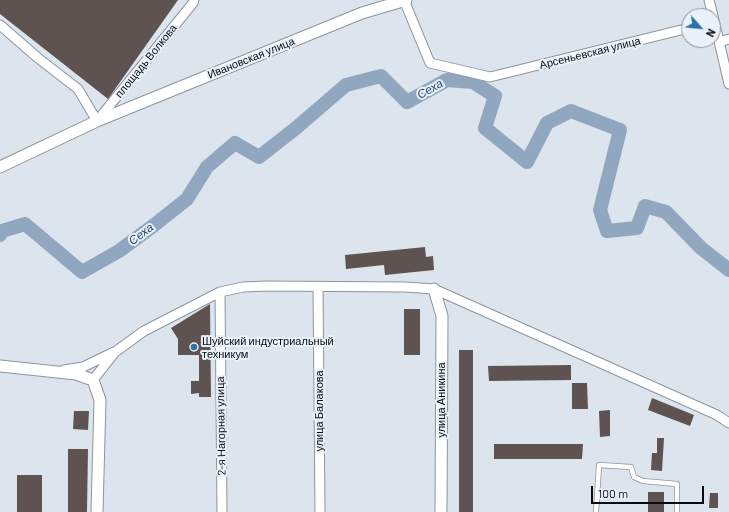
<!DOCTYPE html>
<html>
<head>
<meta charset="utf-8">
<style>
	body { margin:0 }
	#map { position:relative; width:729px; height:512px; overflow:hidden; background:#dce4ed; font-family:Barlow,sans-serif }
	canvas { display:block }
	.north { position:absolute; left:681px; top:8px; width:40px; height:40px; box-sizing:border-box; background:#e9f1fb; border:1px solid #8f959d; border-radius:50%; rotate:117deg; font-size:11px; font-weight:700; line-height:16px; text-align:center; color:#090c0f }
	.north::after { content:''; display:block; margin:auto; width:14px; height:18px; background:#2f71a7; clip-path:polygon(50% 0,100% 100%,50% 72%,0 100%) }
	.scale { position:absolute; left:591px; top:486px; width:113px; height:18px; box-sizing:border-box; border:2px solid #090c0f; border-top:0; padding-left:5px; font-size:12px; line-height:14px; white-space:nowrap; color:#090c0f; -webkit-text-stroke:3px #e9f1fb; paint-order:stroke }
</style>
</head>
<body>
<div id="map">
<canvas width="729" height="512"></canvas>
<div class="north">N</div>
<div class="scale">100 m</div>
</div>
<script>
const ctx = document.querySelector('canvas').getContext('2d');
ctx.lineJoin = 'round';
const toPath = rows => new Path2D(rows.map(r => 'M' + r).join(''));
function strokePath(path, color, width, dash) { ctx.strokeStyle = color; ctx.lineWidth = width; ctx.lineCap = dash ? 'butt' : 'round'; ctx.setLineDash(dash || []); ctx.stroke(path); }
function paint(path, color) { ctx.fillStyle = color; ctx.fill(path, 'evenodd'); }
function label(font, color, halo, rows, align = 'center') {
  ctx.font = font + ' Barlow,sans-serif'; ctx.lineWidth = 4; ctx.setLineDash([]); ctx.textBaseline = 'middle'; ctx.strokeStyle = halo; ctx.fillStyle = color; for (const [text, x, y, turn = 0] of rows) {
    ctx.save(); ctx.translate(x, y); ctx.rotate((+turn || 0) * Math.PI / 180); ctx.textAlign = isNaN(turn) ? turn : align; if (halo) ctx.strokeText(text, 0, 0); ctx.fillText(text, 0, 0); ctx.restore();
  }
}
const river = toPath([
	[0,235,2,231,25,224,82,272,119,251,153,226,187,199,207,167,235,143,259,157,296,128,346,85,381,76,407,102,447,80,473,82,495,96,485,128,527,162,547,123,571,111,620,130,600,210,607,231,637,228,645,206,666,212,701,248,729,270]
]);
const building = toPath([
	[0,0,178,0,108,99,0,14],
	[425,247,426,257,433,256,434,270,385,275,384,265,346,269,345,255],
	[210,304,211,397,199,397,199,393,191,394,191,381,199,381,199,355,178,355,178,339,171,328],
	[404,309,420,309,420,355,404,355],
	[459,350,473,350,473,512,459,512],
	[571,365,571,380,489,381,488,366],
	[572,383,587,383,588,409,572,409],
	[652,398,694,415,690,426,648,410],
	[610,410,610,436,600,437,599,411],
	[74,411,89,411,88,430,73,429],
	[657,438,664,438,662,471,651,470,652,453,657,453],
	[494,444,583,444,582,459,494,459],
	[68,449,88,449,87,512,68,512],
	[17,475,42,475,42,512,17,512],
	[648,492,664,492,664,512,648,512],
	[710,493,718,493,718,508,709,508]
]);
const service = toPath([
	[596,512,599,465,631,467,634,477,643,481,677,484,677,512]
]);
const minor = toPath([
	[404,0,430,63,490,77,689,28],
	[709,0,713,16],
	[713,16,729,84],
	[0,25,38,58,78,89,97,121,193,3,194,0],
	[719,42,729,39],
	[318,287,320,512],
	[220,292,222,512],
	[64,370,83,367,114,352],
	[93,380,115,352,144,331,220,292,243,287,266,286,405,287,434,289,717,415,729,423]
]);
const tertiary = toPath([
	[0,167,97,121,362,13,406,0],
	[434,289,442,316,441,512],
	[0,366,76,374,93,380,100,400,97,512]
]);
const markers = [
	[194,347,4,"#2f71a7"]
];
const streetNames = [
	["Арсеньевская улица",590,53,-14],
	["Ивановская улица",251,58,-22],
	["площадь Волкова",146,61,-51],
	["улица Аникина",441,400,-90],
	["улица Балакова",319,411,-90],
	["2-я Нагорная улица",221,426,-91]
];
const poiNames = [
	["Шуйский индустриальный",202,341],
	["техникум",202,354]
];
const waterNames = [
	["Сеха",430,89,-29],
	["Сеха",141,234,-37]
];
strokePath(river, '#91a6bf', 14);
paint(building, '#5e5350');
strokePath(service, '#8d949d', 6);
strokePath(minor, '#8d949d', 11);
strokePath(tertiary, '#8d949d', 13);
strokePath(service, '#fff', 4.5);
strokePath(minor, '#fff', 9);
strokePath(tertiary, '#fff', 11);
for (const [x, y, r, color] of markers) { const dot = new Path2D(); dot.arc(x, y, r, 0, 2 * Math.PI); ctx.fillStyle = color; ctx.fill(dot); strokePath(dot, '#e9f1fb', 1.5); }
label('11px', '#090c0f', '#e9f1fb', streetNames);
label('11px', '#090c0f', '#e9f1fb', poiNames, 'left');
label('italic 12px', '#25466a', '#e9f1fb', waterNames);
</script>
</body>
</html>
